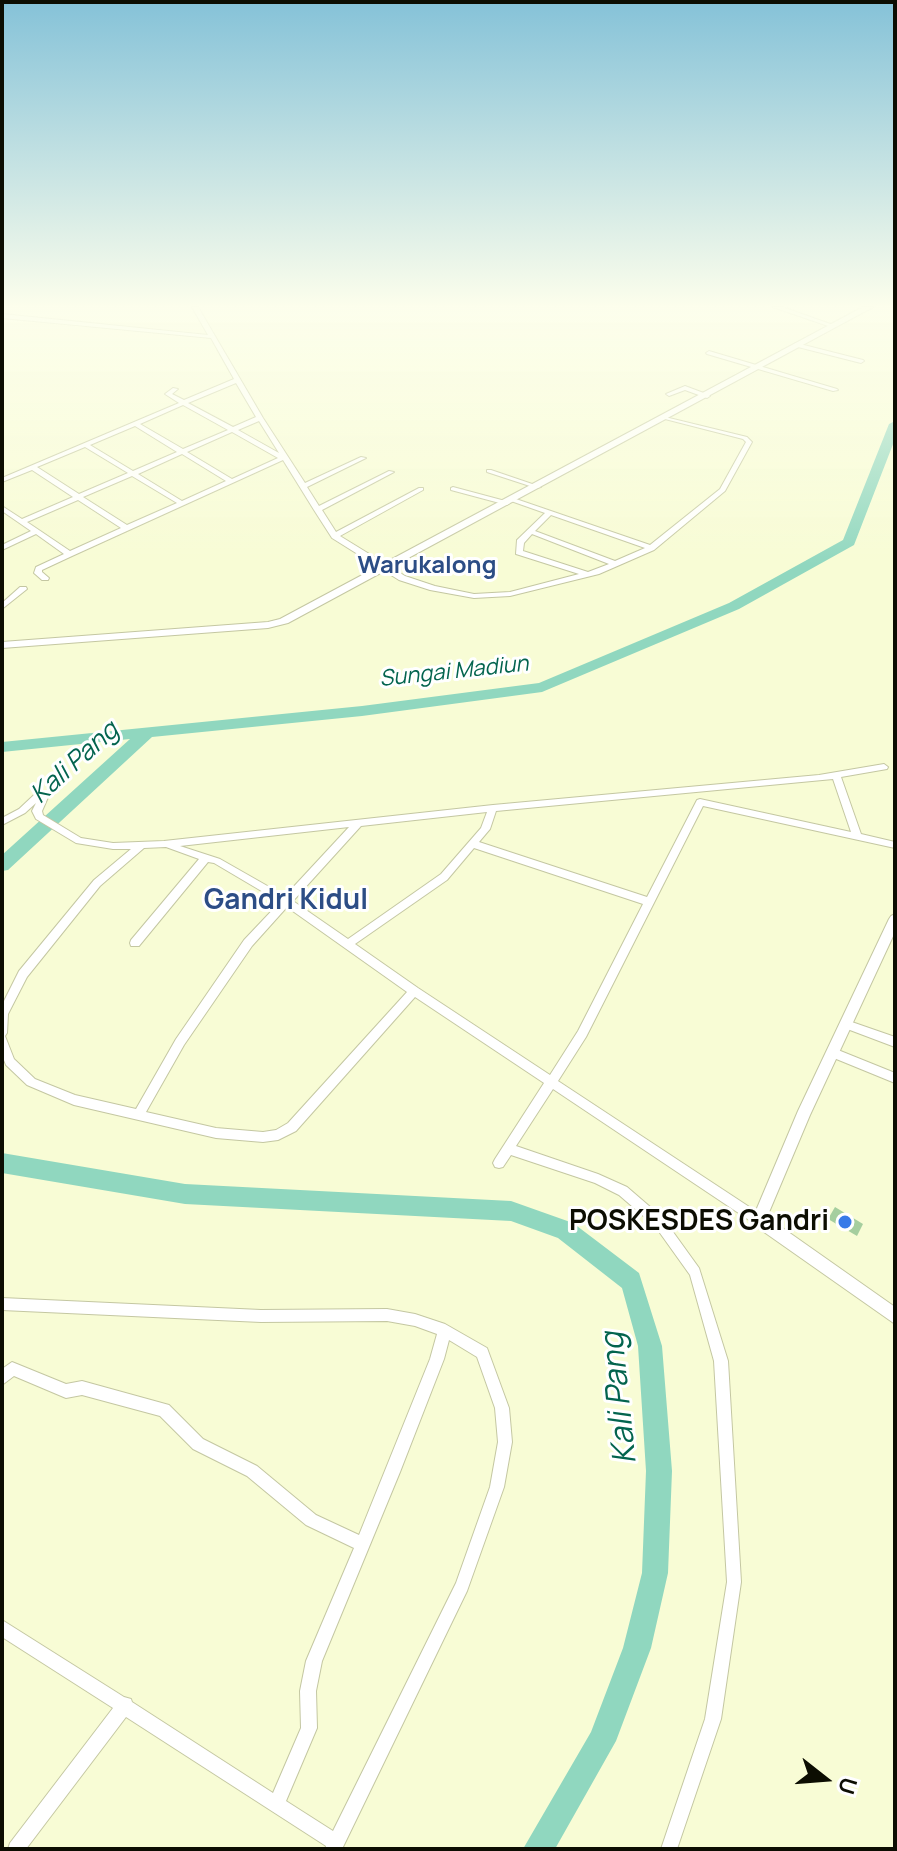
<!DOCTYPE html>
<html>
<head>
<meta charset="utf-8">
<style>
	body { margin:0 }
	#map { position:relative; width:897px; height:1851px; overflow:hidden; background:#f8fcd5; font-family:Manrope,sans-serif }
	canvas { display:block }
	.frame { position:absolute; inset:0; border:4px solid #0c0d02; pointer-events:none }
	.north { position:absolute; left:785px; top:1739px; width:80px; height:80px; -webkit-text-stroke:6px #fff; paint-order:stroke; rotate:107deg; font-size:22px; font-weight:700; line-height:32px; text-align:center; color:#0c0d02 }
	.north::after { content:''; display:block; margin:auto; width:28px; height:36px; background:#0c0d02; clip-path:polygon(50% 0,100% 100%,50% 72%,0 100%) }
</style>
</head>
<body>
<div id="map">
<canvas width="897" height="1851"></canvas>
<div class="frame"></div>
<div class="north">U</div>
</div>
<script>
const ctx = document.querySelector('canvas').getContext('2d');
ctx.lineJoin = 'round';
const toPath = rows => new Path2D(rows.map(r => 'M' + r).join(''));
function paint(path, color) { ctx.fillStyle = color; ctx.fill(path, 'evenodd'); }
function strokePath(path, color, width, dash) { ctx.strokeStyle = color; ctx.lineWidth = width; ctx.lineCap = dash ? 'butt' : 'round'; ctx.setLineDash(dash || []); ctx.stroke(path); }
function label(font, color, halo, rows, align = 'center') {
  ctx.font = font + ' Manrope,sans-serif'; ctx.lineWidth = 6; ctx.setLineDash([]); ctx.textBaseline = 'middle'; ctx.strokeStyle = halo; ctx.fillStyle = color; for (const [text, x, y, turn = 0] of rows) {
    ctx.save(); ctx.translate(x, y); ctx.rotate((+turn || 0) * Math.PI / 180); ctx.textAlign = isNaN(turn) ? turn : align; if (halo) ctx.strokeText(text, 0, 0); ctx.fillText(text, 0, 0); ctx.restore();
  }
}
const river = toPath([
	[895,421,895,439,854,545,739,609,542,692,362,716,152,737,8,870,2,871,2,855,130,739,2,752,2,742,362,706,539,683,729,603,843,540,889,424,895,421],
	[2,1153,185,1184,511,1201,573,1223,639,1273,662,1346,672,1471,668,1573,651,1648,616,1741,555,1849,523,1849,591,1732,623,1648,642,1573,646,1471,638,1346,622,1288,558,1238,511,1221,185,1204,2,1173,2,1153]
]);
const building = toPath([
	[835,1207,863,1224,857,1236,828,1219]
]);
const minor = toPath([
	[192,307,198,307,263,418,305,483,361,457,366,458,307,487,319,506,389,471,394,472,322,510,336,532,419,488,423,488,423,490,340,536,405,576,435,586,474,594,510,592,579,574,516,554,517,540,545,513,511,501,510,500,513,498,650,545,720,489,746,442,743,439,665,419,665,417,747,437,752,442,725,491,654,550,599,574,510,596,474,598,430,590,399,580,332,538,314,510,283,460,72,556,42,570,42,572,49,578,48,580,42,580,34,573,36,567,64,554,36,534,2,550,2,545,31,531,2,511,2,506,22,519,73,497,32,470,2,482,2,478,179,403,165,394,173,388,178,389,172,394,184,400,234,379,211,338,2,318,2,314,208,335,192,307],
	[236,383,256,417,233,427,188,403,236,383],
	[183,405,228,430,183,449,140,424,183,405],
	[259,421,279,453,238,430,259,421],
	[135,426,177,452,133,471,90,445,135,426],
	[232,432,278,458,232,479,187,452,232,432],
	[85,447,128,473,79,494,37,467,85,447],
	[182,454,226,481,182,501,138,474,182,454],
	[132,476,177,503,127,525,83,497,132,476],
	[78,500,121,528,70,551,27,522,78,500],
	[551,515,645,548,615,561,535,531,551,515],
	[532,534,609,564,588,572,523,551,524,543,532,534],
	[773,307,782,307,836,326,831,327,773,307],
	[796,343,863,360,864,361,861,363,794,346,793,345,796,343],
	[709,351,837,389,838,390,833,391,707,354,706,353,709,351],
	[685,386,709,395,710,396,707,398,685,390,669,396,666,394,685,386],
	[487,470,491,470,541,487,536,488,487,472,487,470],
	[453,487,509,502,510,503,507,505,451,490,451,488,453,487],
	[20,587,26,587,27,589,2,609,2,603,20,587],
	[884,764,888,767,887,769,841,777,861,834,895,842,895,848,703,806,586,1037,558,1081,763,1216,765,1220,763,1224,759,1226,755,1224,553,1089,516,1146,598,1174,627,1187,663,1218,699,1268,728,1361,741,1582,721,1719,677,1849,661,1849,705,1719,727,1582,714,1361,690,1275,655,1226,619,1195,595,1183,511,1155,503,1167,499,1168,495,1167,493,1163,495,1159,544,1083,415,997,296,1131,278,1140,263,1142,216,1138,74,1105,27,1085,6,1065,2,1055,2,1005,19,971,94,880,131,849,113,849,76,843,36,819,32,811,36,803,25,813,2,825,2,818,19,809,35,794,44,792,49,795,42,811,43,815,81,838,113,843,164,841,493,805,819,775,884,764],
	[833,779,851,832,700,799,697,800,647,897,479,842,490,829,496,811,833,779],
	[487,812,481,828,441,874,348,939,293,901,361,826,487,812],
	[349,827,285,896,220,859,180,846,349,827],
	[166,847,199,859,131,940,130,943,131,946,139,946,208,862,214,863,280,902,244,940,176,1039,136,1109,75,1095,35,1079,14,1059,5,1036,7,1033,8,1014,27,977,100,886,144,848,166,847],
	[474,848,643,904,578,1031,550,1075,418,988,355,944,447,880,474,848],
	[287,907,407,992,288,1123,276,1130,263,1132,216,1128,146,1112,184,1045,252,946,287,907],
	[846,1020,895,1037,895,1047,842,1027,841,1024,842,1021,846,1020],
	[833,1048,895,1073,895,1083,829,1056,828,1053,829,1050,833,1048],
	[2,1298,261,1310,387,1309,415,1314,445,1324,487,1348,509,1408,512,1442,504,1487,467,1591,342,1849,325,1849,326,1846,126,1717,26,1849,8,1849,10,1843,113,1708,2,1637,2,1620,124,1697,131,1699,132,1702,273,1793,301,1728,300,1691,306,1661,354,1548,306,1525,247,1476,193,1449,160,1416,82,1395,66,1398,14,1376,2,1385,2,1369,12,1362,66,1384,82,1381,169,1405,203,1439,257,1466,316,1515,359,1535,430,1359,437,1334,415,1326,387,1321,261,1322,2,1310,2,1298],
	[449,1340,477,1357,495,1408,498,1442,490,1487,456,1583,333,1831,286,1801,317,1728,316,1691,322,1661,400,1472,444,1359,449,1340]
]);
const tertiary = toPath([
	[895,914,895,932,810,1115,767,1217,895,1307,895,1324,754,1225,752,1220,798,1111,889,919,891,916,895,914]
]);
const secondary = toPath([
	[863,307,873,307,288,623,268,628,2,648,2,642,268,622,280,619,863,307]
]);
const markers = [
	[845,1222,8,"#387ae8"]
];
const farWaternames = [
	["Sungai Madiun",454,672,-6]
];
const farQuarternames = [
	["Warukalong",427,566]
];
const waterNames = [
	["Kali Pang",75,763,-42]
];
const quarterNames = [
	["Gandri Kidul",286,901]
];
const nearPoinames = [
	["POSKESDES Gandri",829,1222]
];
const nearWaternames = [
	["Kali Pang",620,1398,-96]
];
paint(river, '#90d7bf');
paint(building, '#a5ce9e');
strokePath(minor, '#c4c7a2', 2);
strokePath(tertiary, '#c4c7a2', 2);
strokePath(secondary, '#c4c7a2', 2);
paint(minor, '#fff');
paint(tertiary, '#fff');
paint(secondary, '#fff');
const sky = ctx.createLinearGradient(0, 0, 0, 566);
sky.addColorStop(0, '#85c2d8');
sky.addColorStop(0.54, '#fcfeec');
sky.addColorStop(1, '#fcfeec00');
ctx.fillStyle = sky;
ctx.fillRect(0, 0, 897, 566);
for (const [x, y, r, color] of markers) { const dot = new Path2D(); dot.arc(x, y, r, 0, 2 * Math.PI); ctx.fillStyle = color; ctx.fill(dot); strokePath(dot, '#fff', 3); }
label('italic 22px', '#03644e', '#fff', farWaternames);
label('bold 24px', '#2c4d85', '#fff', farQuarternames);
label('italic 26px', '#03644e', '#fff', waterNames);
label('bold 28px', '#2c4d85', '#fff', quarterNames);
label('bold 28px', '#0c0d02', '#fff', nearPoinames, 'right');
label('italic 32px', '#03644e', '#fff', nearWaternames);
</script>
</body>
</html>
